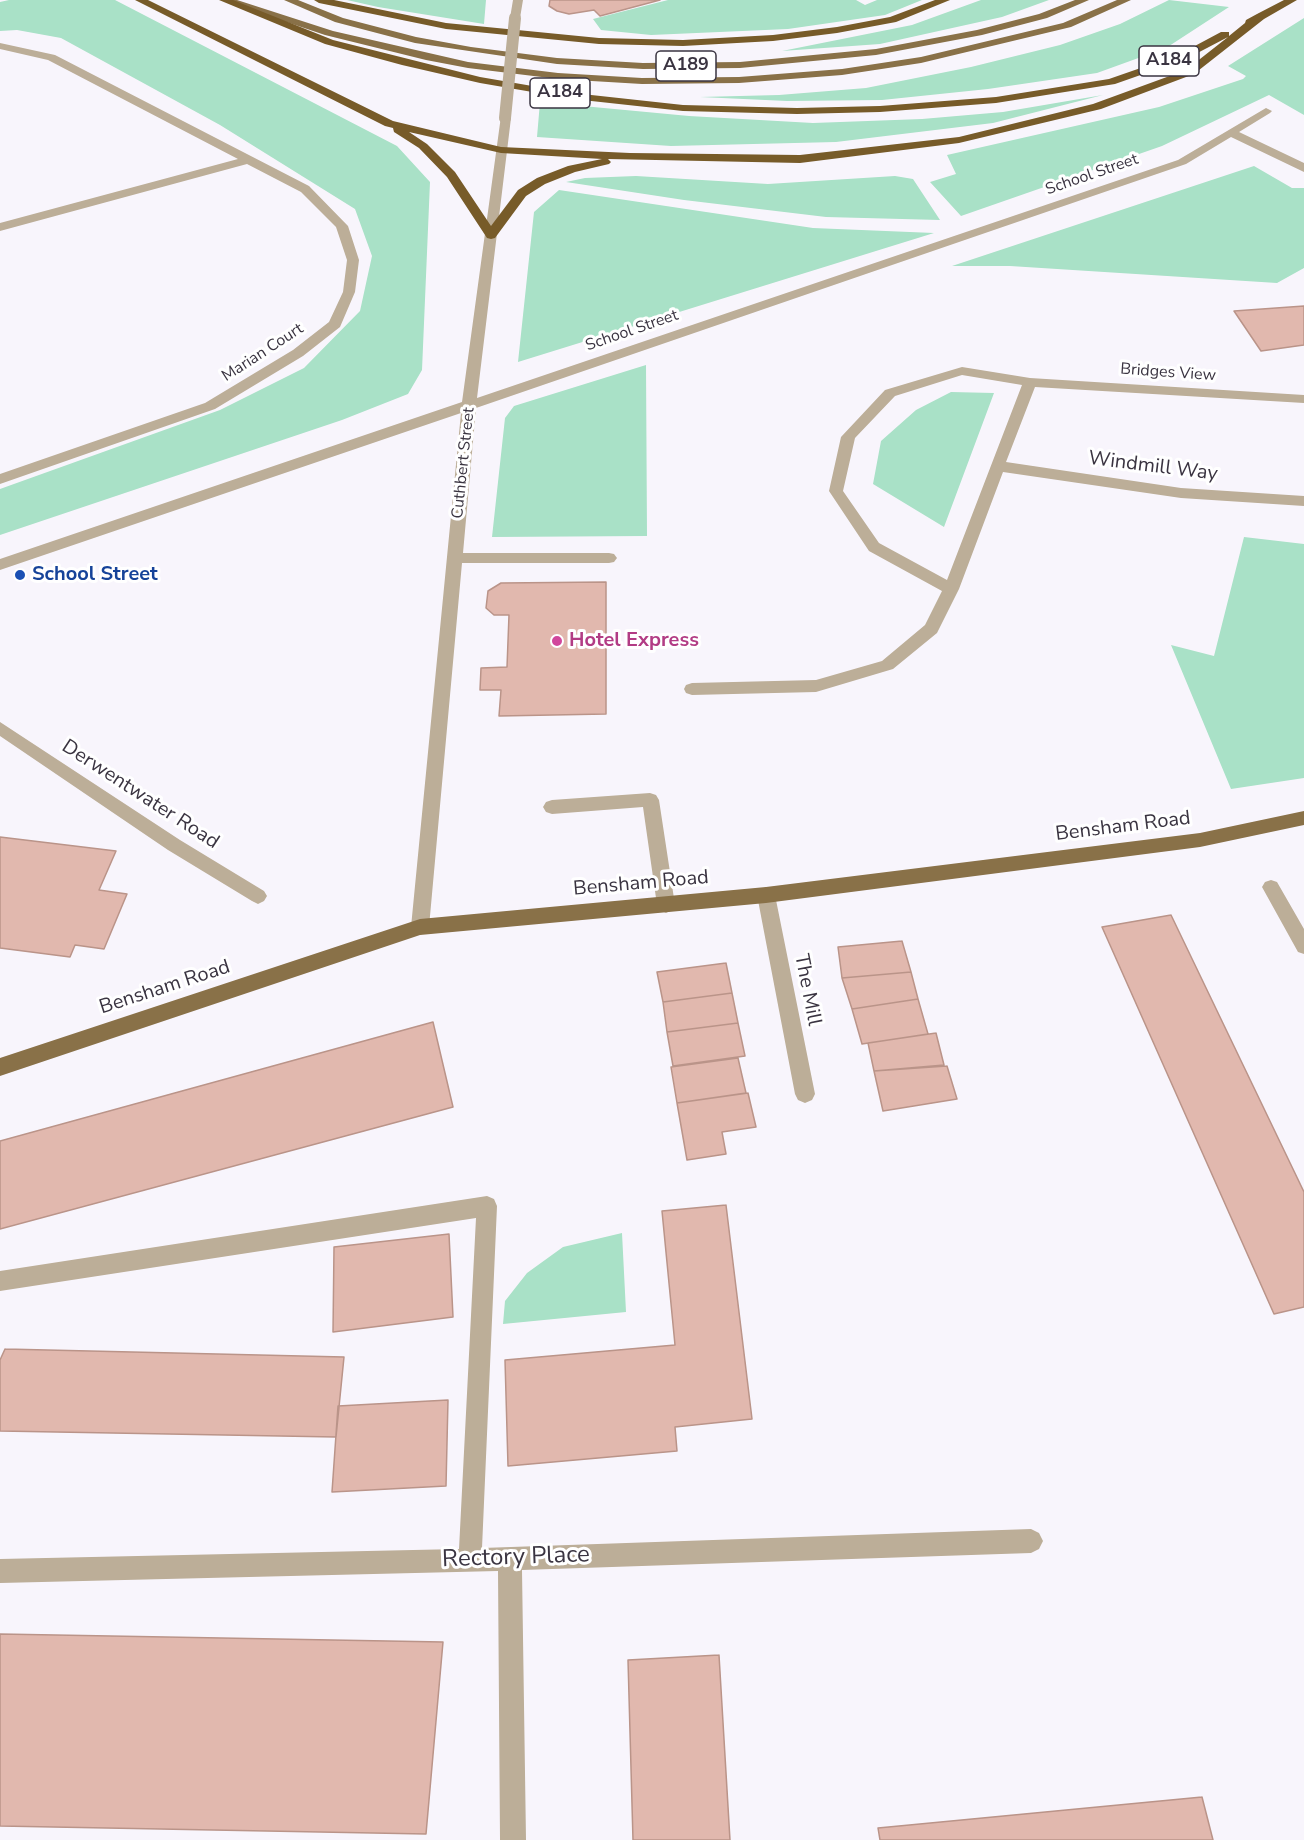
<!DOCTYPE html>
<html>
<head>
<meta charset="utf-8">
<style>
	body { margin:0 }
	canvas { display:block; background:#f8f5fc }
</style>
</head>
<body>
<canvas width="1304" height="1840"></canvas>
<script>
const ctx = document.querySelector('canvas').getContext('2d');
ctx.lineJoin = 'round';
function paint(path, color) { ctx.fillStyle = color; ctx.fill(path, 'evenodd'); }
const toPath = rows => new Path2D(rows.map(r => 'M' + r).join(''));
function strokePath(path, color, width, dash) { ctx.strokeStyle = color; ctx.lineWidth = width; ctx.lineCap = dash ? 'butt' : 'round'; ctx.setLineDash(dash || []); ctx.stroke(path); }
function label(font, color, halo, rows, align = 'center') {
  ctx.font = font + ' "Nunito Sans",sans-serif'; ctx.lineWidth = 6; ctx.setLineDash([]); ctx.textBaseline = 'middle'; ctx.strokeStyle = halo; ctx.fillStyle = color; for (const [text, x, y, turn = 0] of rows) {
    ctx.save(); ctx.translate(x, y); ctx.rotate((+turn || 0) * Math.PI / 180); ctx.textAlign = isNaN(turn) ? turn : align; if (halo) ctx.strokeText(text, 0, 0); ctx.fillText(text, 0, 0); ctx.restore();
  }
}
const green = toPath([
	[9,0,115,0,397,146,430,182,422,370,408,394,342,420,0,535,0,489,220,410,304,368,360,311,372,256,355,209,220,125,61,38,17,30,0,31,0,2],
	[347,0,486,0,484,24,378,7],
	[668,0,856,0,865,5,877,0,922,0,885,15,788,29,651,35,601,30,593,19],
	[981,0,1049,0,1002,17,880,44,782,51,912,25],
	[1169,0,1229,7,1166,48,1097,73,988,89,882,100,787,101,700,97,779,95,866,88,971,67,1060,45,1120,24],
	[1304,18,1304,115,1269,95,1162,146,961,216,930,182,956,174,947,155,1159,107,1243,79,1246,76,1228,66],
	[1103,95,993,123,836,142,671,146,537,137,540,102,689,116,813,123,922,119,1003,112],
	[1254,166,1292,188,1304,188,1304,268,1277,283,1010,266,952,266],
	[636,176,768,184,895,176,913,179,940,220,826,217,684,200,566,182,585,178],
	[559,190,813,228,934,233,518,362,534,212],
	[646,365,647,536,492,537,505,418,514,406],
	[951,392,994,393,944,527,873,484,881,441,916,410],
	[1244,537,1304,544,1304,778,1231,789,1171,645,1214,656],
	[622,1233,626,1312,503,1324,505,1301,527,1273,563,1247]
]);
const building = toPath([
	[550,0,660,0,600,16,594,10,569,14,557,11,549,6,550,0],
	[1304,306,1304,345,1261,351,1234,311,1304,306],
	[606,582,606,714,499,716,501,690,480,690,481,668,507,667,509,615,494,615,486,608,488,591,501,583,606,582],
	[0,837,116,851,99,890,127,894,104,949,75,945,70,957,0,948,0,837],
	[1171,915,1304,1192,1304,1307,1274,1314,1102,927,1171,915],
	[902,941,911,972,842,978,838,947,902,941],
	[726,963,732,993,663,1002,657,972,726,963],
	[911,972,918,999,852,1009,842,978,911,972],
	[732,993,738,1023,667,1032,663,1002,732,993],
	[918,999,928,1034,862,1044,852,1009,918,999],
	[433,1022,453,1107,0,1229,0,1141,433,1022],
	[738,1023,745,1056,673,1066,667,1032,738,1023],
	[936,1033,944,1065,874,1071,868,1043,936,1033],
	[738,1058,746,1093,677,1103,671,1067,738,1058],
	[947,1066,957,1099,883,1111,874,1071,947,1066],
	[748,1093,756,1127,722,1132,726,1154,687,1160,677,1103,748,1093],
	[726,1205,752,1419,675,1427,677,1451,508,1466,505,1360,675,1345,662,1211,726,1205],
	[449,1234,453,1317,333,1332,334,1247,449,1234],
	[5,1349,344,1357,336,1437,0,1431,0,1360,5,1349],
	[448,1400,446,1486,332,1492,338,1406,448,1400],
	[0,1634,443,1642,426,1834,0,1826,0,1634],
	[719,1655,730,1840,633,1840,628,1660,719,1655],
	[1202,1797,1213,1840,880,1840,878,1828,1202,1797]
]);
const minor = toPath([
	[513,0,523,0,520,18,515,21,510,18,513,0],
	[0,43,55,55,309,186,348,226,359,260,355,292,340,327,303,356,215,409,0,484,0,474,205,403,293,350,329,322,343,292,347,260,336,227,301,192,247,164,0,231,0,223,238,159,48,60,0,49,0,43],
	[1266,108,1272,111,1270,113,1239,132,1304,163,1304,172,1231,137,1186,164,476,408,463,553,609,553,614,554,617,558,614,562,609,563,462,563,429,927,426,932,420,935,414,932,411,927,461,413,0,570,0,559,462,402,501,116,509,116,511,118,477,398,1178,160,1266,108],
	[962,367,1030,378,1304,395,1304,403,1035,387,1006,462,1181,488,1304,496,1304,506,1181,498,1003,472,959,589,937,633,893,669,816,692,692,695,686,693,684,689,686,685,692,683,816,680,882,661,925,625,942,591,869,551,829,491,841,437,885,390,962,367],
	[962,375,1022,385,947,580,879,543,843,491,855,438,895,396,962,375],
	[0,722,180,840,264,891,267,896,264,901,258,904,252,901,168,850,0,736,0,722],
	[650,793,656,795,659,800,675,905,672,910,666,913,660,910,657,905,643,807,552,814,546,812,543,807,546,802,552,800,650,793],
	[1271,880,1277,882,1304,929,1304,954,1298,952,1262,887,1265,882,1271,880],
	[766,887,772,890,775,895,815,1094,812,1100,805,1103,798,1100,795,1094,757,895,760,890,766,887],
	[487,1196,494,1199,497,1206,482,1548,1031,1529,1039,1533,1043,1541,1039,1549,1031,1553,522,1570,526,1840,500,1840,498,1571,0,1583,0,1559,459,1549,476,1218,0,1291,0,1271,487,1196]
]);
const major = toPath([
	[221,0,237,0,333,31,468,62,558,73,642,78,739,77,842,69,921,57,1063,23,1117,0,1131,0,1071,27,921,63,842,75,739,83,642,84,558,79,468,68,426,60,325,35,221,0],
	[284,0,298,0,343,18,416,37,471,47,557,58,643,63,740,62,876,49,977,30,1039,14,1075,0,1089,0,1047,18,982,35,876,55,740,68,643,69,557,64,415,43,335,22,284,0],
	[1304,811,1304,825,1200,847,766,903,420,935,0,1076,0,1058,420,919,766,887,1200,833,1304,811]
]);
const highway = toPath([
	[135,0,148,0,393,121,501,147,630,153,800,155,959,137,1093,104,1186,70,1228,37,1186,59,1115,84,996,103,880,112,797,114,683,111,573,99,480,83,402,65,325,44,219,0,233,0,333,40,480,77,573,93,683,105,797,108,880,106,996,97,1109,79,1178,55,1221,32,1229,32,1229,36,1245,23,1246,20,1257,14,1284,0,1297,0,1264,19,1194,74,1101,109,959,143,800,163,608,159,611,162,609,164,575,172,545,184,526,196,495,238,491,239,487,238,447,177,419,148,394,132,393,128,385,126,135,0],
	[409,132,501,153,602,159,568,166,537,178,518,190,491,226,455,172,427,144,409,132],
	[314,0,334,0,446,23,599,38,683,40,773,35,837,27,890,17,935,0,950,0,896,22,837,33,773,41,683,46,599,44,446,29,319,3,314,0]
]);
const minorBridge = toPath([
	[505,118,515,18]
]);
const markers = [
	[20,575,6,"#1a4fb4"],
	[557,641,6,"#d1479c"]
];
const farStreetnames = [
	["School Street",1092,175,-19],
	["School Street",632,331,-19],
	["Marian Court",263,353,-33],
	["Bridges View",1168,373,4],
	["Cuthbert Street",464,463,-84]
];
const shields = [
	[1169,61,60],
	[686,66,60],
	[560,93,60]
];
const shieldNames = [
	["A184",1169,61],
	["A189",686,66],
	["A184",560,93]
];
const streetNames = [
	["Windmill Way",1153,467,7],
	["Derwentwater Road",140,795,33],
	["Bensham Road",1123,827,-7],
	["Bensham Road",641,884,-5],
	["Bensham Road",165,988,-18],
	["The Mill",807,990,79]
];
const transitNames = [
	["School Street",32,575]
];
const hotelNames = [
	["Hotel Express",569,641]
];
const nearStreetnames = [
	["Rectory Place",516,1558,-2]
];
paint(green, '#a9e1c7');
paint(building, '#e1b8ae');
strokePath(building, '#ba9489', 1.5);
paint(minor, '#bcae98');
paint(major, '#897148');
paint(highway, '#775b29');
strokePath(minorBridge, '#bcae98', 12);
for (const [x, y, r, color] of markers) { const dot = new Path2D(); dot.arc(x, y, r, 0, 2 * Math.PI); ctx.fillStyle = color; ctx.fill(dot); strokePath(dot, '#fff', 2); }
label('16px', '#3a3441', '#fff', farStreetnames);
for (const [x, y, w] of shields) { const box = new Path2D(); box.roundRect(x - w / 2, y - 15, w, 30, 4.5); ctx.fillStyle = '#fff'; ctx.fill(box); strokePath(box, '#3a3441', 1.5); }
label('bold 18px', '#3a3441', null, shieldNames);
label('20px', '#3a3441', '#fff', streetNames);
label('bold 20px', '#164399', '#fff', transitNames, 'left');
label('bold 20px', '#b23c85', '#fff', hotelNames, 'left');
label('24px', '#3a3441', '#fff', nearStreetnames);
</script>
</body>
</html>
